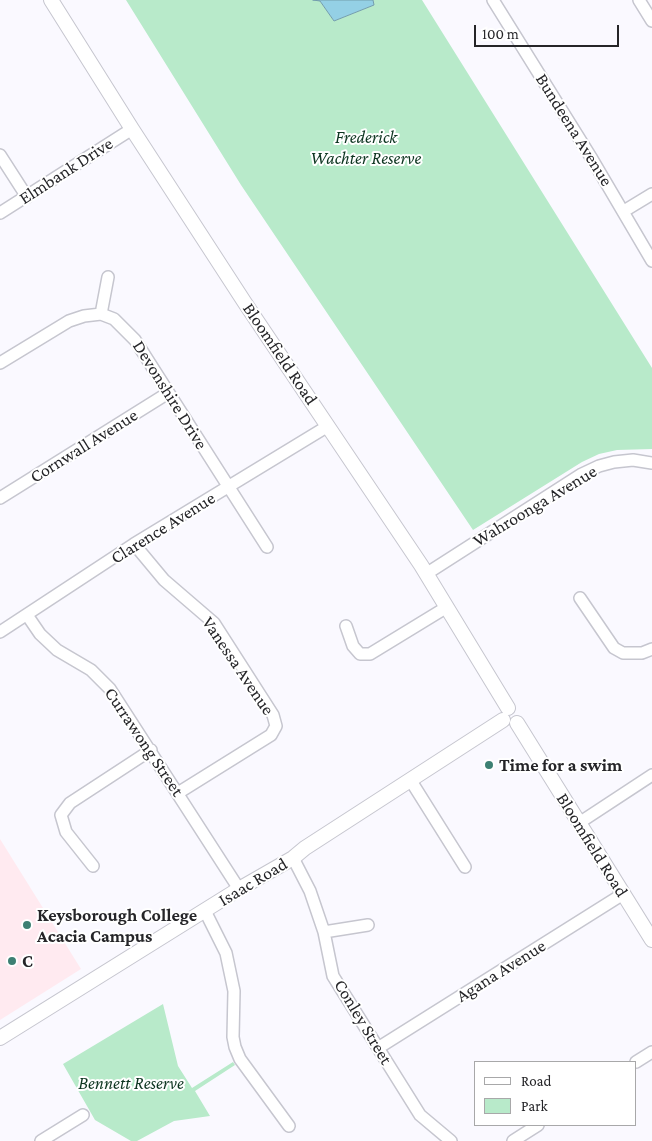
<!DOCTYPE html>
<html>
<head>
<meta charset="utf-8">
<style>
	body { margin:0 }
	#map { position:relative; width:652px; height:1141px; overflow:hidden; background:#faf9ff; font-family:"Crimson Pro",serif }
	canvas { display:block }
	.legend { position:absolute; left:474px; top:1061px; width:162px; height:65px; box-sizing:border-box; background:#fff; border:1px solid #a8a8a9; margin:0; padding:6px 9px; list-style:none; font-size:15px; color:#252528 }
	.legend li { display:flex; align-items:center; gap:10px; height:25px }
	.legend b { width:25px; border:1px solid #a8a8a9 }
	.scale { position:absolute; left:474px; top:25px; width:145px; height:22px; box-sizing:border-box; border:2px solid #252528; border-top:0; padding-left:6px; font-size:15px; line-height:18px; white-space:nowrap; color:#252528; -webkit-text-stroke:4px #fff; paint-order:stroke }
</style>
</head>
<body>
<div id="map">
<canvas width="652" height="1141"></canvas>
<ul class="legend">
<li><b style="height:6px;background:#fff"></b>Road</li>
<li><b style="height:14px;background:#b8eaca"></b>Park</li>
</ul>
<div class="scale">100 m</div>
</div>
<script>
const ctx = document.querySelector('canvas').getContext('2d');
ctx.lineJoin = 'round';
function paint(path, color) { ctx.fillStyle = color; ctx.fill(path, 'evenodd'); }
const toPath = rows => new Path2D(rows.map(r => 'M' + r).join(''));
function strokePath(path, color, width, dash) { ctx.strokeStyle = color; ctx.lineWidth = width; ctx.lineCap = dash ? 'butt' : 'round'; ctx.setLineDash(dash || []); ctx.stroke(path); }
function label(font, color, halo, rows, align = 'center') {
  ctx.font = font + ' "Crimson Pro",serif'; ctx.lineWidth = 4; ctx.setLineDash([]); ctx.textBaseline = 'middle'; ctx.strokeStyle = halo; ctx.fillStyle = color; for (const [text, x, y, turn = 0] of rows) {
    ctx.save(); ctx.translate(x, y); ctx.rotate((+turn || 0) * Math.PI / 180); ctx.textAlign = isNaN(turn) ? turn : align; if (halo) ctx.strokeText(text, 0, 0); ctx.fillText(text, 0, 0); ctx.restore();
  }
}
const education = toPath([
	[0,839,81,969,0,1020]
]);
const green = toPath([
	[126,0,313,0,320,1,334,21,374,5,373,0,422,0,652,368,652,449,617,450,599,454,582,462,473,530,241,185],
	[163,1004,178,1066,192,1088,233,1062,235,1065,195,1091,210,1116,174,1121,137,1141,131,1141,95,1120,63,1064]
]);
const water = toPath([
	[313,0,373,0,374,5,334,21,320,1,313,0]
]);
const minor = toPath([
	[493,0,592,159,652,261],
	[639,0,652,21],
	[0,155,27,197],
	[624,211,652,194],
	[0,213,132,129],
	[101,314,108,277],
	[0,363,69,321,84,316,101,314,114,319,135,340,267,547],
	[0,498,168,393],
	[134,544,164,580,214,623,273,715,276,726,271,735,178,793],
	[426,574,582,474,599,466,614,462,633,460,652,463],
	[580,598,614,648,623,653,642,653,652,649],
	[27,615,40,634,57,650,91,670,110,689,239,889],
	[346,626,353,646,360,654,370,654,447,607],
	[0,632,134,544,328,426],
	[411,781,465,867],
	[579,823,652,775],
	[293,858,310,891,324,932,333,976,420,1115,451,1141],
	[93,866,66,832,61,815,70,803,151,750],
	[205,911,226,953,234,991,233,1037,235,1047,240,1059,289,1126],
	[324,932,368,925],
	[378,1048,623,894],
	[636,1062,652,1052],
	[41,1141,83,1115],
	[513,1141,538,1125]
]);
const tertiary = toPath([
	[51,0,132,129,245,303,421,565,508,708],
	[517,723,652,940],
	[0,1038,239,889,293,858,305,848,503,720]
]);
const markers = [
	[489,765,5,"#3d8073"],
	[27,925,5,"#3d8073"],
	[12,961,5,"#3d8073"]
];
const streetNames = [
	["Bundeena Avenue",574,130,58],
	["Elmbank Drive",66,171,-33],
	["Bloomfield Road",280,354,56],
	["Devonshire Drive",170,395,58],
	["Cornwall Avenue",84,446,-32],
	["Wahroonga Avenue",535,506,-31],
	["Clarence Avenue",163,528,-32],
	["Vanessa Avenue",238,666,56],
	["Currawong Street",144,742,56],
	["Bloomfield Road",592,845,58],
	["Isaac Road",253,882,-31],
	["Agana Avenue",501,971,-32],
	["Conley Street",363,1022,59]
];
const parkNames = [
	["Frederick",366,137],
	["Wachter Reserve",366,158],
	["Bennett Reserve",131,1083]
];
const poiNames = [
	["Time for a swim",499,765],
	["Keysborough College",37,915],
	["Acacia Campus",37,936],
	["C",22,961]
];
paint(education, '#ffeaf0');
paint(green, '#b8eaca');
paint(water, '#94d0e5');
strokePath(water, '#739dac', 1);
strokePath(minor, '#c6c6cf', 14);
strokePath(tertiary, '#c6c6cf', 16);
strokePath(minor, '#fff', 11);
strokePath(tertiary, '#fff', 14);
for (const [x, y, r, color] of markers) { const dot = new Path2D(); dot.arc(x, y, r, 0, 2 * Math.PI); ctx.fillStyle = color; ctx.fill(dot); strokePath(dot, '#fff', 2); }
label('18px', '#252528', '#fff', streetNames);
label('italic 18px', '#0d3520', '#fff', parkNames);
label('bold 18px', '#252528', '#fff', poiNames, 'left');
</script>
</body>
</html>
